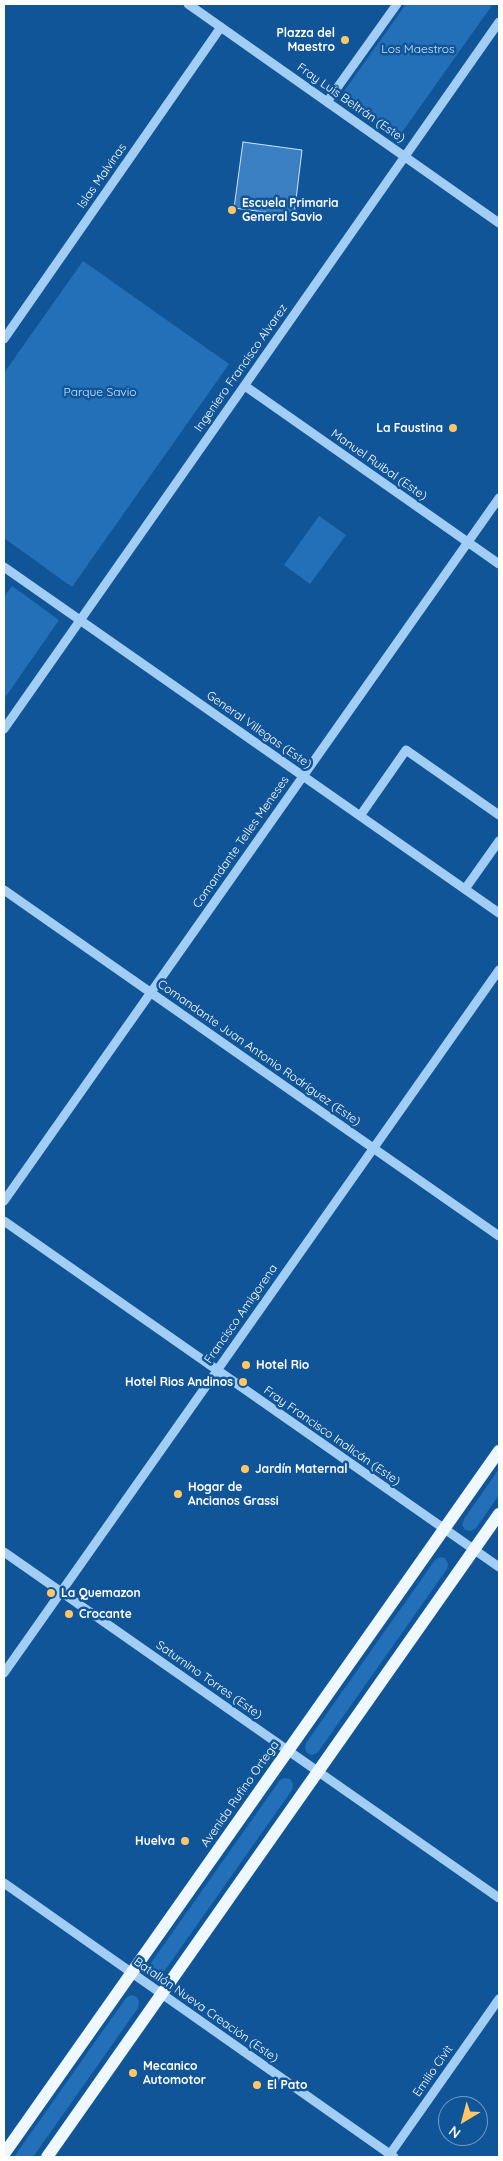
<!DOCTYPE html>
<html>
<head>
<meta charset="utf-8">
<style>
	body { margin:0 }
	#map { position:relative; width:503px; height:2161px; overflow:hidden; background:#159; font-family:Quicksand,sans-serif }
	canvas { display:block }
	.frame { position:absolute; inset:0; border:5px solid #fff; pointer-events:none }
	.north { position:absolute; left:438px; top:2096px; width:50px; height:50px; box-sizing:border-box; background:#159; border:1px solid #7099c2; border-radius:50%; rotate:217deg; font-size:14px; font-weight:700; line-height:20px; text-align:center; color:#fff }
	.north::after { content:''; display:block; margin:auto; width:18px; height:22px; background:#ffc865; clip-path:polygon(50% 0,100% 100%,50% 72%,0 100%) }
</style>
</head>
<body>
<div id="map">
<canvas width="503" height="2161"></canvas>
<div class="frame"></div>
<div class="north">N</div>
</div>
<script>
const ctx = document.querySelector('canvas').getContext('2d');
ctx.lineJoin = 'round';
function paint(path, color) { ctx.fillStyle = color; ctx.fill(path, 'evenodd'); }
const toPath = rows => new Path2D(rows.map(r => 'M' + r).join(''));
function strokePath(path, color, width, dash) { ctx.strokeStyle = color; ctx.lineWidth = width; ctx.lineCap = dash ? 'butt' : 'round'; ctx.setLineDash(dash || []); ctx.stroke(path); }
function label(font, color, halo, rows, align = 'center') {
  ctx.font = font + ' Quicksand,sans-serif'; ctx.lineWidth = 5; ctx.setLineDash([]); ctx.textBaseline = 'middle'; ctx.strokeStyle = halo; ctx.fillStyle = color; for (const [text, x, y, turn = 0] of rows) {
    ctx.save(); ctx.translate(x, y); ctx.rotate((+turn || 0) * Math.PI / 180); ctx.textAlign = isNaN(turn) ? turn : align; if (halo) ctx.strokeText(text, 0, 0); ctx.fillText(text, 0, 0); ctx.restore();
  }
}
const green = toPath([
	[406,4,493,4,400,135,342,94],
	[83,261,229,364,72,587,4,538,4,373],
	[319,516,346,535,310,584,284,565],
	[12,586,59,620,4,699,4,597],
	[499,1469,499,1495,476,1528,471,1531,465,1530,462,1525,464,1519],
	[440,1557,445,1558,448,1564,447,1569,318,1752,313,1755,307,1753,305,1748,306,1743,435,1560],
	[285,1778,290,1779,293,1784,292,1790,163,1973,158,1975,153,1974,150,1969,151,1963,280,1780],
	[131,1995,137,1997,139,2002,138,2008,33,2157,14,2157,126,1998]
]);
const building = toPath([
	[243,142,302,150,294,216,234,208,243,142]
]);
const minor = toPath([
	[188,4,499,223],
	[327,102,397,4],
	[4,339,221,27],
	[245,386,499,564],
	[4,567,499,913],
	[4,729,499,22],
	[360,816,406,750,499,815],
	[465,889,499,841],
	[4,890,499,1236],
	[4,1201,499,498],
	[4,1221,499,1567],
	[4,1552,499,1898],
	[4,1673,499,970],
	[4,1883,394,2157],
	[388,2157,499,1999]
]);
const major = toPath([
	[4,2154,499,1451],
	[47,2157,499,1514]
]);
const markers = [
	[345,40,5,"#ffc865"],
	[232,210,5,"#ffc865"],
	[453,428,5,"#ffc865"],
	[246,1365,5,"#ffc865"],
	[243,1382,5,"#ffc865"],
	[245,1469,5,"#ffc865"],
	[178,1494,5,"#ffc865"],
	[51,1593,5,"#ffc865"],
	[69,1614,5,"#ffc865"],
	[185,1841,5,"#ffc865"],
	[133,2073,5,"#ffc865"],
	[257,2085,5,"#ffc865"]
];
const poiNames = [
	["Plazza del",335,33,"right"],
	["Maestro",335,47,"right"],
	["Escuela Primaria",242,203],
	["General Savio",242,217],
	["La Faustina",443,428,"right"],
	["Hotel Rio",256,1365],
	["Hotel Rios Andinos",233,1382,"right"],
	["Jardín Maternal",255,1469],
	["Hogar de",188,1487],
	["Ancianos Grassi",188,1501],
	["La Quemazon",61,1593],
	["Crocante",79,1614],
	["Huelva",175,1841,"right"],
	["Mecanico",143,2066],
	["Automotor",143,2080],
	["El Pato",267,2085]
];
const parkNames = [
	["Los Maestros",418,49],
	["Parque Savio",100,392]
];
const streetNames = [
	["Fray Luis Beltrán (Este)",351,103,35],
	["Islas Malvinas",102,176,-55],
	["Ingeniero Francisco Alvarez",241,368,-55],
	["Manuel Ruibal (Este)",379,465,35],
	["General Villegas (Este)",259,730,35],
	["Comandante Telles Meneses",241,842,-55],
	["Comandante Juan Antonio Rodríguez (Este)",259,1053,35],
	["Francisco Amigorena",241,1314,-55],
	["Fray Francisco Inalicán (Este)",332,1436,35],
	["Saturnino Torres (Este)",209,1680,35],
	["Avenida Rufino Ortega",240,1794,-55],
	["Batallón Nueva Creación (Este)",206,2010,35],
	["Emilio Civit",433,2071,-55]
];
paint(green, '#2370b8');
paint(building, '#397fc1');
strokePath(building, '#cbe5fe', 1);
strokePath(minor, '#a2cdf4', 9);
strokePath(major, '#eff7ff', 12);
for (const [x, y, r, color] of markers) { const dot = new Path2D(); dot.arc(x, y, r, 0, 2 * Math.PI); ctx.fillStyle = color; ctx.fill(dot); strokePath(dot, '#159', 2); }
label('bold 12px', '#fff', '#159', poiNames, 'left');
label('12px', '#cbe5fe', '#159', parkNames);
label('12px', '#fff', '#159', streetNames);
</script>
</body>
</html>
